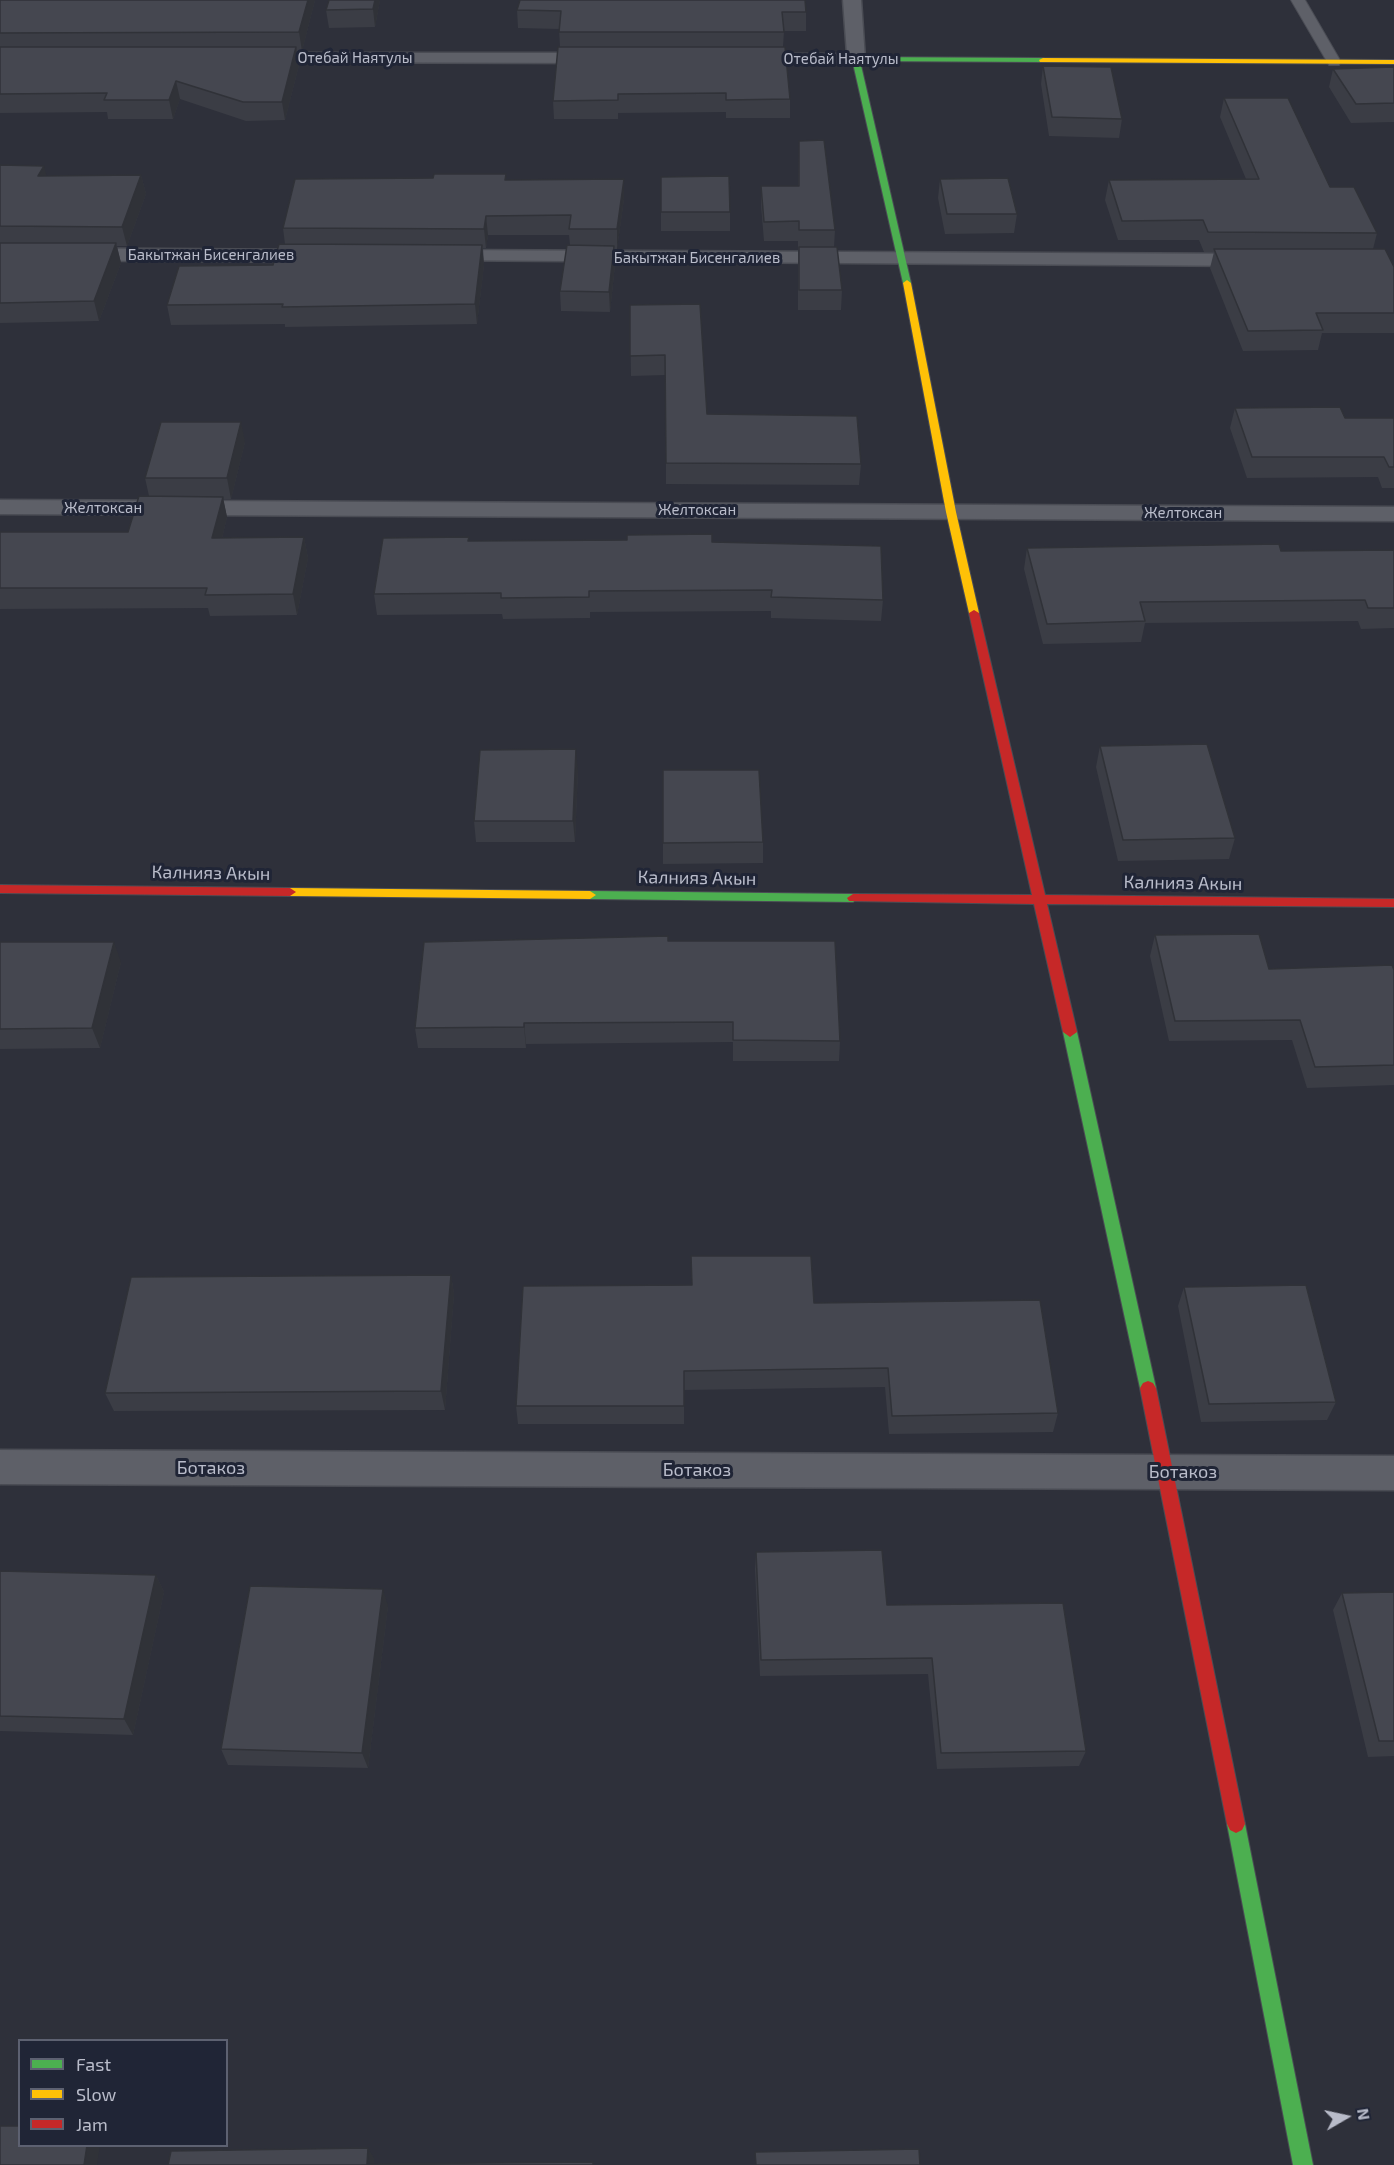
<!DOCTYPE html>
<html>
<head>
<meta charset="utf-8">
<style>
	body { margin:0 }
	#map { position:relative; width:1394px; height:2165px; overflow:hidden; background:#2e303a; font-family:"Exo 2",sans-serif }
	canvas { display:block }
	.legend { position:absolute; left:18px; top:2039px; width:210px; height:108px; box-sizing:border-box; background:#202536; border:2px solid #5d6171; margin:0; padding:8px 10px; list-style:none; font-size:18px; color:#b9bcca }
	.legend li { display:flex; align-items:center; gap:12px; height:30px }
	.legend b { width:30px; border:2px solid #5d6171 }
	.north { position:absolute; left:1316px; top:2087px; width:60px; height:60px; -webkit-text-stroke:4px #202536; paint-order:stroke; rotate:81deg; font-size:16px; font-weight:700; line-height:24px; text-align:center; color:#b9bcca }
	.north::after { content:''; display:block; margin:auto; width:21px; height:27px; background:#b9bcca; clip-path:polygon(50% 0,100% 100%,50% 72%,0 100%) }
</style>
</head>
<body>
<div id="map">
<canvas width="1394" height="2165"></canvas>
<ul class="legend">
<li><b style="height:8px;background:#4caf50"></b>Fast</li>
<li><b style="height:8px;background:#ffc107"></b>Slow</li>
<li><b style="height:8px;background:#c62828"></b>Jam</li>
</ul>
<div class="north">N</div>
</div>
<script>
const ctx = document.querySelector('canvas').getContext('2d');
ctx.lineJoin = 'round';
const toPath = rows => new Path2D(rows.map(r => 'M' + r).join(''));
function strokePath(path, color, width, dash) { ctx.strokeStyle = color; ctx.lineWidth = width; ctx.lineCap = dash ? 'butt' : 'round'; ctx.setLineDash(dash || []); ctx.stroke(path); }
function paint(path, color) { ctx.fillStyle = color; ctx.fill(path, 'evenodd'); }
function label(font, color, halo, rows, align = 'center') {
  ctx.font = font + ' "Exo 2",sans-serif'; ctx.lineWidth = 6; ctx.setLineDash([]); ctx.textBaseline = 'middle'; ctx.strokeStyle = halo; ctx.fillStyle = color; for (const [text, x, y, turn = 0] of rows) {
    ctx.save(); ctx.translate(x, y); ctx.rotate((+turn || 0) * Math.PI / 180); ctx.textAlign = isNaN(turn) ? turn : align; if (halo) ctx.strokeText(text, 0, 0); ctx.fillText(text, 0, 0); ctx.restore();
  }
}
const lane = toPath([
	[1291,0,1305,0,1341,62,1339,65,1329,65,1291,0]
]);
const street = toPath([
	[843,0,861,0,865,59,862,63,743,64,734,59,743,54,847,54,843,0],
	[254,53,601,53,610,58,601,63,248,62,245,58,254,53],
	[0,248,321,250,328,252,332,256,328,260,321,262,0,260,0,248],
	[439,250,1257,254,1264,256,1268,260,1264,264,1257,266,432,260,428,256,432,252,439,250],
	[0,500,1394,507,1394,521,0,514,0,500],
	[0,1450,1394,1456,1394,1490,0,1484,0,1450]
]);
const fast = toPath([
	[856,57,1043,58,1047,60,1043,62,860,61,911,283,907,286,903,283,852,59,856,57],
	[590,891,853,894,859,898,853,902,590,899,584,895,590,891],
	[1070,1027,1077,1032,1156,1388,1153,1393,1148,1395,1143,1393,1140,1388,1063,1032,1070,1027],
	[1236,1815,1242,1818,1245,1824,1313,2165,1293,2165,1227,1824,1230,1818,1236,1815]
]);
const slow = toPath([
	[1043,58,1394,60,1394,64,1040,62,1039,60,1043,58],
	[907,280,911,283,956,512,979,613,974,616,969,613,946,512,903,283,907,280],
	[290,888,590,891,596,895,590,899,290,896,284,892,290,888]
]);
const jam = toPath([
	[974,610,979,613,1045,895,1394,899,1394,907,1047,904,1077,1032,1070,1037,1063,1032,1034,904,849,901,847,898,853,894,1032,895,969,613,974,610],
	[0,885,290,888,296,892,290,896,0,893,0,885],
	[1148,1381,1153,1383,1156,1388,1245,1824,1242,1830,1236,1833,1230,1830,1227,1824,1140,1388,1143,1383,1148,1381]
]);
const wall = toPath([
	[0,0,315,0,302,51,296,51,299,65,285,120,246,121,180,99,173,119,108,119,107,112,0,113],
	[380,0,375,27,329,28,326,10],
	[517,10,806,12,806,31,784,31,783,47,790,99,790,118,726,118,726,112,618,113,618,119,554,119,553,101,560,47,559,29,518,28],
	[1043,66,1122,119,1119,138,1049,136,1041,84],
	[1394,68,1394,122,1351,123,1329,87,1333,69],
	[1224,98,1330,187,1377,233,1373,249,1394,267,1394,333,1322,333,1318,350,1243,351,1210,268,1214,252,1204,252,1199,240,1118,240,1105,200,1109,180,1246,179,1220,117],
	[799,141,835,230,834,247,842,290,841,310,798,310,798,241,764,241,761,205,761,186,798,186],
	[0,165,46,176,141,175,146,194,127,246,117,246,121,263,99,321,0,323],
	[506,174,506,180,624,179,624,199,617,249,615,249,615,265,610,312,561,311,560,291,570,245,569,235,488,235,486,248,483,248,484,265,477,324,285,327,285,324,171,325,167,305,273,265,285,244,283,228,433,178],
	[661,177,730,212,730,231,661,231],
	[940,179,1017,214,1014,233,945,234,938,198],
	[630,305,707,414,861,464,859,485,666,484,666,375,631,376],
	[1235,408,1345,418,1394,418,1394,488,1382,488,1378,477,1247,478,1230,428],
	[245,442,231,499,223,499,227,517,222,538,304,537,308,558,297,615,210,616,208,608,0,609,0,532,128,532,149,496,145,478],
	[469,537,469,541,712,542,883,600,881,621,771,618,771,611,590,612,590,618,503,619,502,614,377,615,374,594],
	[1027,548,1281,551,1394,550,1394,628,1361,629,1358,621,1145,623,1141,642,1043,644,1024,569],
	[1100,746,1235,838,1229,859,1118,861,1096,767],
	[578,770,575,842,476,842,474,821],
	[663,770,763,842,763,863,663,864],
	[1155,935,1269,969,1394,970,1394,1085,1307,1088,1292,1040,1169,1041,1150,956],
	[668,941,840,1041,839,1061,733,1061,733,1042,526,1044,526,1048,418,1048,415,1028],
	[0,942,121,962,100,1048,0,1049],
	[451,1275,454,1294,445,1410,114,1411,105,1393],
	[1184,1287,1336,1402,1327,1420,1201,1422,1178,1306],
	[814,1303,1058,1413,1053,1432,889,1434,885,1387,684,1390,684,1424,518,1424,516,1406],
	[756,1552,887,1605,1086,1751,1079,1766,937,1769,928,1674,760,1676,755,1569],
	[0,1571,156,1575,164,1592,133,1735,0,1731],
	[1394,1592,1394,1756,1368,1757,1333,1610,1342,1593],
	[388,1606,368,1768,228,1765,221,1749]
]);
const shadedWall = toPath([
	[308,0,315,0,302,51,299,32],
	[375,0,380,0,375,27,373,9],
	[296,47,299,65,285,120,282,102],
	[176,81,180,99,173,119,169,100],
	[44,166,49,185,38,176],
	[141,175,146,194,127,246,122,227],
	[624,179,624,199,617,249,617,229],
	[486,216,488,235,486,248,484,229],
	[116,243,121,263,99,321,94,301],
	[482,245,484,265,477,324,475,304],
	[614,246,615,265,610,312,609,292],
	[241,422,245,442,231,499,227,478],
	[223,497,227,517,217,559,212,538],
	[304,537,308,558,297,615,293,594],
	[576,749,578,770,575,842,573,821],
	[114,942,121,962,100,1048,92,1028],
	[524,1023,526,1044,526,1048,524,1027],
	[451,1275,454,1294,445,1410,441,1391],
	[156,1575,164,1592,133,1735,124,1719],
	[383,1589,388,1606,368,1768,362,1753],
	[87,2145,100,2145,97,2165,84,2165],
	[368,2148,374,2158,374,2165,367,2165]
]);
const building = toPath([
	[0,0,308,0,299,32,0,33,0,0],
	[329,0,375,0,373,9,326,10,329,0],
	[520,0,805,0,806,12,782,12,784,32,559,32,561,11,517,10,520,0],
	[0,47,296,47,282,102,243,102,176,81,169,100,104,100,107,93,0,94,0,47],
	[558,47,785,47,790,99,726,100,726,93,618,94,618,100,553,101,558,47],
	[1043,66,1111,67,1122,119,1052,117,1043,66],
	[1393,67,1394,68,1394,103,1356,104,1333,69,1393,67],
	[1224,98,1288,98,1330,187,1354,187,1377,233,1208,232,1203,220,1122,221,1109,180,1259,179,1224,98],
	[824,140,835,230,799,230,799,221,764,222,761,186,799,186,799,141,824,140],
	[0,165,44,166,38,176,141,175,122,227,0,226,0,165],
	[434,174,506,174,505,180,624,179,617,229,569,229,571,215,486,216,484,229,283,228,295,179,433,178,434,174],
	[729,176,730,212,661,212,661,177,729,176],
	[1008,178,1017,214,947,214,940,179,1008,178],
	[0,243,116,243,94,301,0,303,0,243],
	[279,244,482,245,475,304,282,307,283,304,167,305,179,266,273,265,279,244],
	[567,245,614,246,609,292,560,291,567,245],
	[799,247,837,247,842,290,799,290,799,247],
	[1214,249,1385,249,1394,267,1394,313,1316,313,1323,330,1248,331,1214,249],
	[700,304,707,414,857,416,861,464,666,463,665,355,630,356,630,305,700,304],
	[1340,407,1345,418,1394,418,1394,467,1389,467,1384,457,1252,457,1235,408,1340,407],
	[161,422,241,422,227,478,145,478,161,422],
	[139,496,223,497,212,538,304,537,293,594,205,595,207,588,0,588,0,532,128,532,139,496],
	[712,534,712,542,881,546,883,600,771,597,772,590,589,591,589,597,501,598,501,593,374,594,383,538,469,537,468,541,627,540,627,535,712,534],
	[1279,544,1281,551,1394,550,1394,608,1368,608,1365,600,1140,602,1145,621,1047,624,1027,548,1279,544],
	[1207,744,1235,838,1123,840,1100,746,1207,744],
	[576,749,573,821,474,821,480,750,576,749],
	[663,770,759,770,763,842,663,843,663,770],
	[1259,934,1269,969,1392,965,1394,970,1394,1065,1315,1067,1300,1020,1175,1021,1155,935,1259,934],
	[668,936,668,941,835,941,840,1041,733,1040,733,1022,524,1023,524,1027,415,1028,424,942,668,936],
	[0,942,114,942,92,1028,0,1029,0,942],
	[691,1256,811,1256,814,1303,1040,1300,1058,1413,892,1416,888,1368,684,1371,684,1406,516,1406,523,1286,692,1285,691,1256],
	[451,1275,441,1391,105,1393,131,1277,451,1275],
	[1306,1285,1336,1402,1209,1404,1184,1287,1306,1285],
	[882,1550,887,1605,1063,1603,1086,1751,941,1753,932,1658,761,1660,756,1552,882,1550],
	[0,1571,156,1575,124,1719,0,1716,0,1571],
	[250,1586,383,1589,362,1753,221,1749,250,1586],
	[1394,1592,1394,1741,1379,1741,1342,1593,1394,1592],
	[0,2126,20,2126,20,2145,87,2145,84,2165,0,2165,0,2126],
	[368,2148,367,2164,593,2162,593,2165,168,2165,171,2151,368,2148],
	[919,2149,920,2165,756,2165,755,2152,919,2149]
]);
const farStreetnames = [
	["Отебай Наятулы",355,58],
	["Отебай Наятулы",841,59],
	["Бакытжан Бисенгалиев",211,255],
	["Бакытжан Бисенгалиев",697,258],
	["Желтоксан",103,508],
	["Желтоксан",697,510],
	["Желтоксан",1183,513]
];
const streetNames = [
	["Калнияз Акын",211,873,1],
	["Калнияз Акын",697,878,1],
	["Калнияз Акын",1183,883,1],
	["Ботакоз",211,1468],
	["Ботакоз",697,1470],
	["Ботакоз",1183,1472]
];
strokePath(lane, '#4a4c54', 2);
strokePath(street, '#4a4c54', 3);
strokePath(fast, '#4a4c54', 2);
strokePath(slow, '#4a4c54', 2);
strokePath(jam, '#4a4c54', 2);
paint(lane, '#5e6068');
paint(street, '#5e6068');
paint(fast, '#4caf50');
paint(slow, '#ffc107');
paint(jam, '#c62828');
paint(wall, '#3b3d45');
paint(shadedWall, '#303238');
paint(building, '#454750');
strokePath(building, '#303238', 1.5);
label('15px', '#b9bcca', '#202536', farStreetnames);
label('18px', '#b9bcca', '#202536', streetNames);
</script>
</body>
</html>
